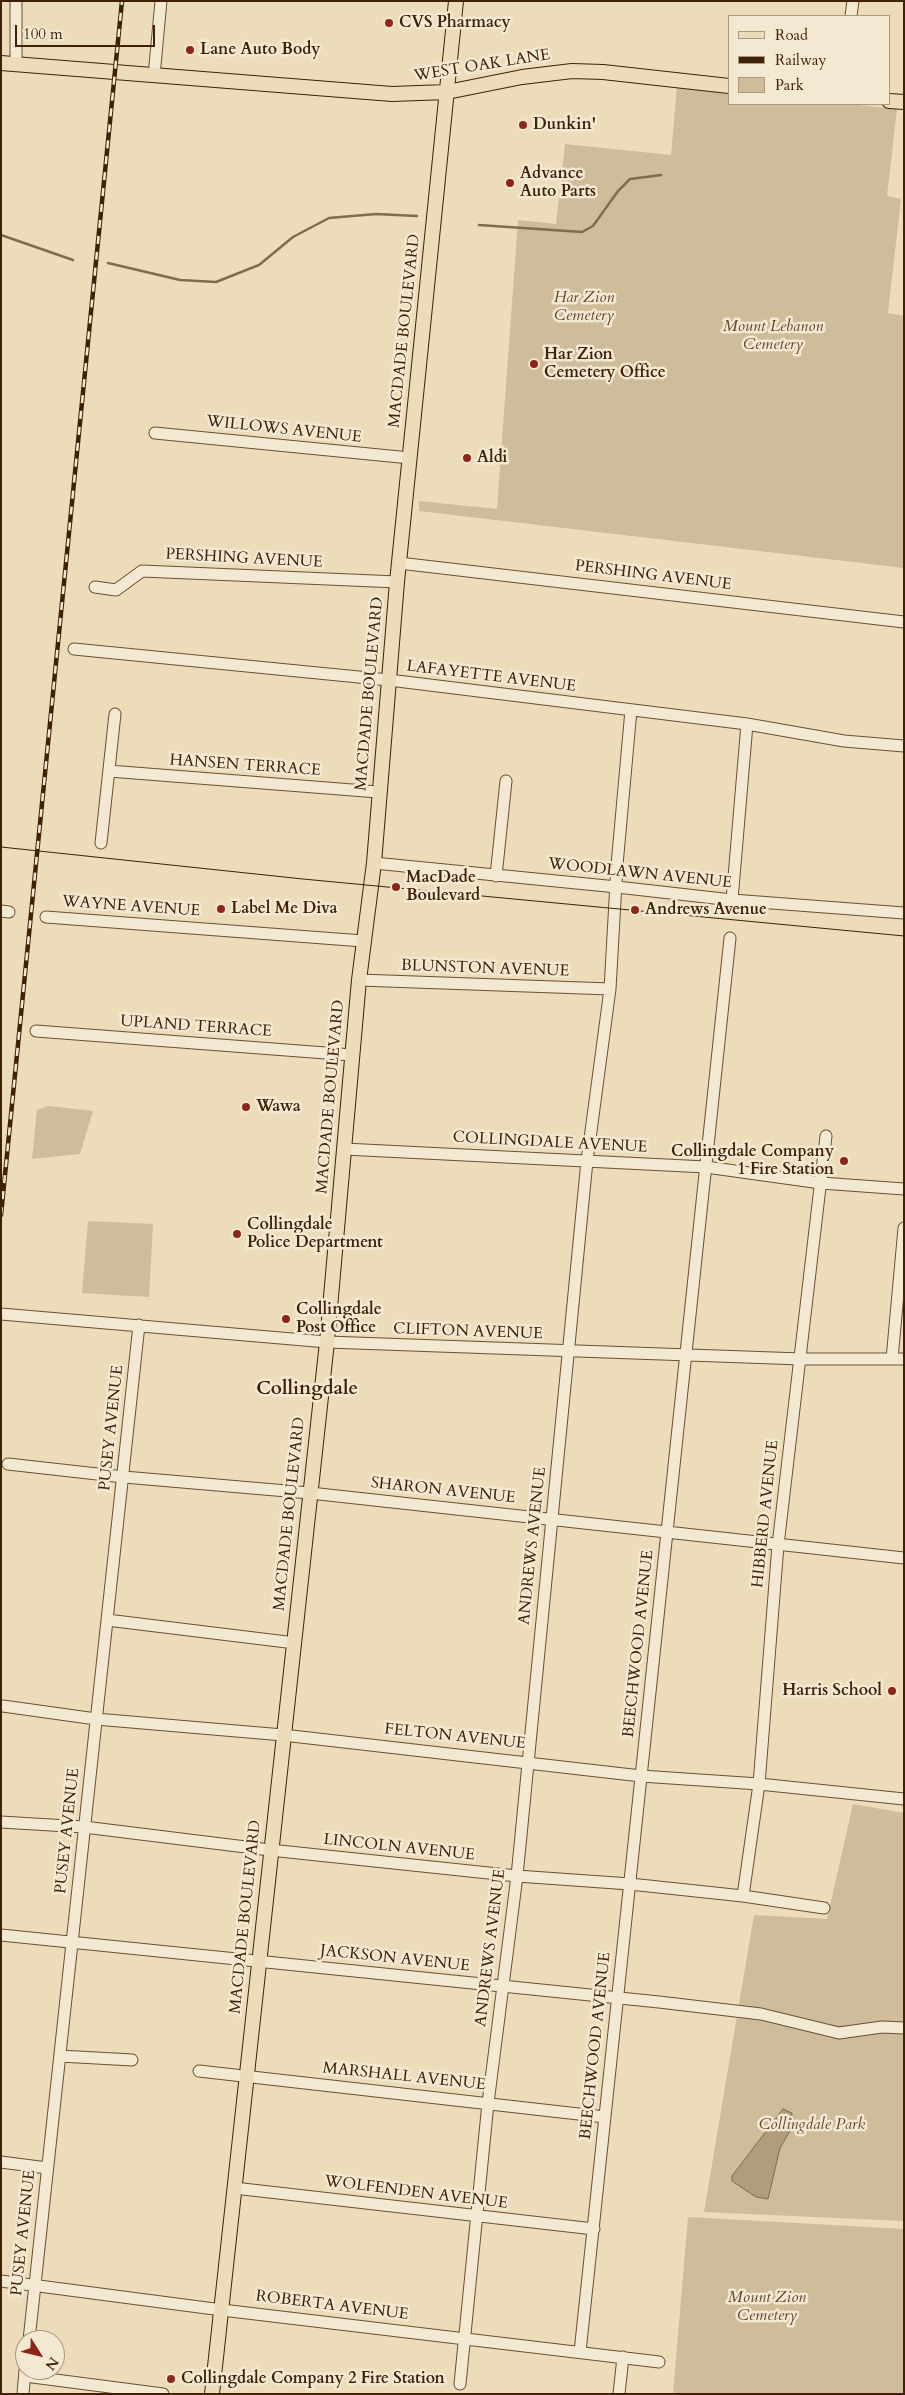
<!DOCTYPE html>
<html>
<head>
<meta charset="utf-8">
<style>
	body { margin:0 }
	#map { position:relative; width:905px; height:2395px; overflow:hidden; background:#ecdcb9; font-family:Cardo,serif }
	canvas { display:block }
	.frame { position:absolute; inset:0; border:2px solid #3e2107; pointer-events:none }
	.legend { position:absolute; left:728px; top:15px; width:162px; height:90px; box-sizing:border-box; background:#f3e8d2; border:1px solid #ab9881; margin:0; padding:6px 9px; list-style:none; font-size:15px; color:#3e2107 }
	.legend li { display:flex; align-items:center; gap:10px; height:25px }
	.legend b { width:25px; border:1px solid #ab9881 }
	.north { position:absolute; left:15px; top:2330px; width:50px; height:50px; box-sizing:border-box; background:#f3e8d2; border:1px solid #ab9881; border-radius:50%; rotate:126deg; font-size:14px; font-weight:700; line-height:20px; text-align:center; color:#3e2107 }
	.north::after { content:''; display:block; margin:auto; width:18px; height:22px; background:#8f2418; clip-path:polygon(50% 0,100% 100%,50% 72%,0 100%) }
	.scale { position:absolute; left:15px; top:25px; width:140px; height:22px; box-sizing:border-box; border:2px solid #3e2107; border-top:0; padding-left:6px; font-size:15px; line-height:18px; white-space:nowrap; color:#3e2107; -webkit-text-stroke:4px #f3e8d2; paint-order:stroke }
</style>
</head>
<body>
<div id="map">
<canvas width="905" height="2395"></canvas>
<div class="frame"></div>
<ul class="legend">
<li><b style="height:6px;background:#ecdcb9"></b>Road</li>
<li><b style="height:6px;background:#3e2107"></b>Railway</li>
<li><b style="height:14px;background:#cebc9b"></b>Park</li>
</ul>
<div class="north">N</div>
<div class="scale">100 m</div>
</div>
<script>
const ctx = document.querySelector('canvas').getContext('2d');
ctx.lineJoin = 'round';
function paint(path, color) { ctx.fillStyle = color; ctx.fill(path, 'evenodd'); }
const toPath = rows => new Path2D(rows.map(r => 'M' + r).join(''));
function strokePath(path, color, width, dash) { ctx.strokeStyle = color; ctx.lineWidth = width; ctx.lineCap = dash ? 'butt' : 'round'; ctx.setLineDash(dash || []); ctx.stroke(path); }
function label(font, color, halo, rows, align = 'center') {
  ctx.font = font + ' Cardo,serif'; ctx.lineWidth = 5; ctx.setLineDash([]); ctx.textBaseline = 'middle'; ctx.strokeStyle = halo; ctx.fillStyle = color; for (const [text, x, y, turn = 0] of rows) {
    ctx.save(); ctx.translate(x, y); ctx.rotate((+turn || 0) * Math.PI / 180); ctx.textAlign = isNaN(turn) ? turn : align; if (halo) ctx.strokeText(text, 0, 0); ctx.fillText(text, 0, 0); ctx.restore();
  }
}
const green = toPath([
	[677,86,729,92,729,104,848,104,897,109,887,196,901,199,888,313,904,316,904,568,419,511,419,501,497,509,518,220,556,224,565,144,671,155],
	[48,1106,93,1111,80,1154,32,1159,37,1110],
	[88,1221,153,1224,149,1297,82,1293],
	[853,1804,904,1813,904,2221,704,2212,754,1915,827,1919],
	[688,2217,904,2229,904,2394,673,2394]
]);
const water = toPath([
	[783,2109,792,2113,790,2131,780,2148,768,2199,756,2197,732,2181,732,2176,783,2109]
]);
const stream = toPath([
	[479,225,582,232,593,226,618,191,630,179,661,175],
	[1,235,73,260],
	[108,263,180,280,216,282,259,265,293,237,329,218,376,214,417,216]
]);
const minor = toPath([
	[851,16,853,1],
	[16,64,16,1],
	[154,76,161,1],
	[155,433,410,458],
	[399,563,904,622],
	[95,587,116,590,142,571,397,582],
	[74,649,389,680,747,724,844,741,904,746],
	[109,771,378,792],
	[101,843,115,714],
	[374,863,617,887,732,900,904,913],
	[496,876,506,781],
	[732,900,747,724],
	[1,911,9,912],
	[46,917,363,941],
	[359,980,610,989],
	[36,1031,352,1055],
	[344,1149,706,1167,821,1183,904,1189],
	[1,1314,327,1342,801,1359,904,1359],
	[892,1359,904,1228],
	[8,1464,124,1477,310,1493,904,1558],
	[107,1620,295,1643],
	[3,1706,96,1719,283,1735,641,1776,759,1784,904,1799],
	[1,1822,84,1827,270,1850,517,1876,630,1884,743,1896,824,1908],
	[743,1896,759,1784,778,1545,826,1136],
	[1,1935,659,2002,761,2014,839,2033,882,2027,904,2028],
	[60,2056,132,2060],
	[199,2071,605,2117],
	[1,2162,47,2168],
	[234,2188,594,2229],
	[1,2281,222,2310,659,2362],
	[29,2340,139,1325],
	[580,2352,730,938],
	[25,2376,163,2394],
	[460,2384,488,2103,517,1876,587,1161,610,989,617,865,631,710],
	[23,2394,25,2370],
	[619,2394,623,2357]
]);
const major = toPath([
	[1,63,392,94,447,92,522,77,572,71,603,72,729,86],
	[889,101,904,102],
	[212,2394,327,1342,359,980,374,863,397,582,456,1]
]);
const tram = toPath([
	[1,847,303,879,904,936]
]);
const rail = toPath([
	[1,1215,122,1]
]);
const markers = [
	[389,23,5,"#8f2418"],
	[190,50,5,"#8f2418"],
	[523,125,5,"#8f2418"],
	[510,183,5,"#8f2418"],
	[534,364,5,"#8f2418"],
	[467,458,5,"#8f2418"],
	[396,887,5,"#8f2418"],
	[221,909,5,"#8f2418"],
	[635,910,5,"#8f2418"],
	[246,1107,5,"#8f2418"],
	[844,1161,5,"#8f2418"],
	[237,1234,5,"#8f2418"],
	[286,1319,5,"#8f2418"],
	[892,1691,5,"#8f2418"],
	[171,2379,5,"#8f2418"]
];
const poiNames = [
	["CVS Pharmacy",399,23],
	["Lane Auto Body",200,50],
	["Dunkin'",533,125],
	["Advance",520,174],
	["Auto Parts",520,192],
	["Har Zion",544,355],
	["Cemetery Office",544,373],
	["Aldi",477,458],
	["MacDade",406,878],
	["Boulevard",406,896],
	["Label Me Diva",231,909],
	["Andrews Avenue",645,910],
	["Wawa",256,1107],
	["Collingdale Company",834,1152,"right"],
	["1 Fire Station",834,1170,"right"],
	["Collingdale",247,1225],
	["Police Department",247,1243],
	["Collingdale",296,1310],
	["Post Office",296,1328],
	["Harris School",882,1691,"right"],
	["Collingdale Company 2 Fire Station",181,2379]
];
const streetNames = [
	["WEST OAK LANE",482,66,-9],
	["MACDADE BOULEVARD",405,331,-84],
	["WILLOWS AVENUE",284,430,6],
	["PERSHING AVENUE",244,559,3],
	["PERSHING AVENUE",653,576,7],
	["LAFAYETTE AVENUE",491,677,7],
	["MACDADE BOULEVARD",370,694,-85],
	["HANSEN TERRACE",245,766,4],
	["WOODLAWN AVENUE",640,874,6],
	["WAYNE AVENUE",131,907,4],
	["BLUNSTON AVENUE",485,969,2],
	["UPLAND TERRACE",196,1027,4],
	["MACDADE BOULEVARD",331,1097,-85],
	["COLLINGDALE AVENUE",550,1143,3],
	["CLIFTON AVENUE",468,1332,2],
	["PUSEY AVENUE",112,1428,-84],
	["SHARON AVENUE",443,1491,6],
	["MACDADE BOULEVARD",290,1514,-84],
	["HIBBERD AVENUE",766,1514,-84],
	["ANDREWS AVENUE",533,1546,-84],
	["BEECHWOOD AVENUE",639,1644,-84],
	["FELTON AVENUE",455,1737,6],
	["PUSEY AVENUE",68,1831,-84],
	["LINCOLN AVENUE",399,1848,6],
	["MACDADE BOULEVARD",246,1917,-84],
	["ANDREWS AVENUE",491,1948,-83],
	["JACKSON AVENUE",395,1959,6],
	["BEECHWOOD AVENUE",596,2046,-84],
	["MARSHALL AVENUE",404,2077,6],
	["WOLFENDEN AVENUE",416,2193,7],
	["PUSEY AVENUE",24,2233,-84],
	["ROBERTA AVENUE",332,2306,7]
];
const parkNames = [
	["Har Zion",584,298],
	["Cemetery",584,316],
	["Mount Lebanon",773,327],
	["Cemetery",773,345],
	["Collingdale Park",812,2125],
	["Mount Zion",767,2298],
	["Cemetery",767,2316]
];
const quarterNames = [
	["Collingdale",307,1390]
];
paint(green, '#cebc9b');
paint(water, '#b19c7c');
strokePath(water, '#836b4d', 1);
strokePath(stream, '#836b4d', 2.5);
strokePath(minor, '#6a5034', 13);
strokePath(major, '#3e2107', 16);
strokePath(minor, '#f3e8d2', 11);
strokePath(major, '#ecdcb9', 14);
strokePath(tram, '#3e2107', 1);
strokePath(rail, '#3e2107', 4.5);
strokePath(rail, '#f3e8d2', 2.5, [8]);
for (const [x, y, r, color] of markers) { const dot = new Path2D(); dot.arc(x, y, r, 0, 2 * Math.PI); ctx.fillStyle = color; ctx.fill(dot); strokePath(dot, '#f3e8d2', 2); }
label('bold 16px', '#3e2107', '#f3e8d2', poiNames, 'left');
label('16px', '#3e2107', '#f3e8d2', streetNames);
label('italic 16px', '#62482c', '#f3e8d2', parkNames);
label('bold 19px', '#3e2107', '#f3e8d2', quarterNames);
</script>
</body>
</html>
